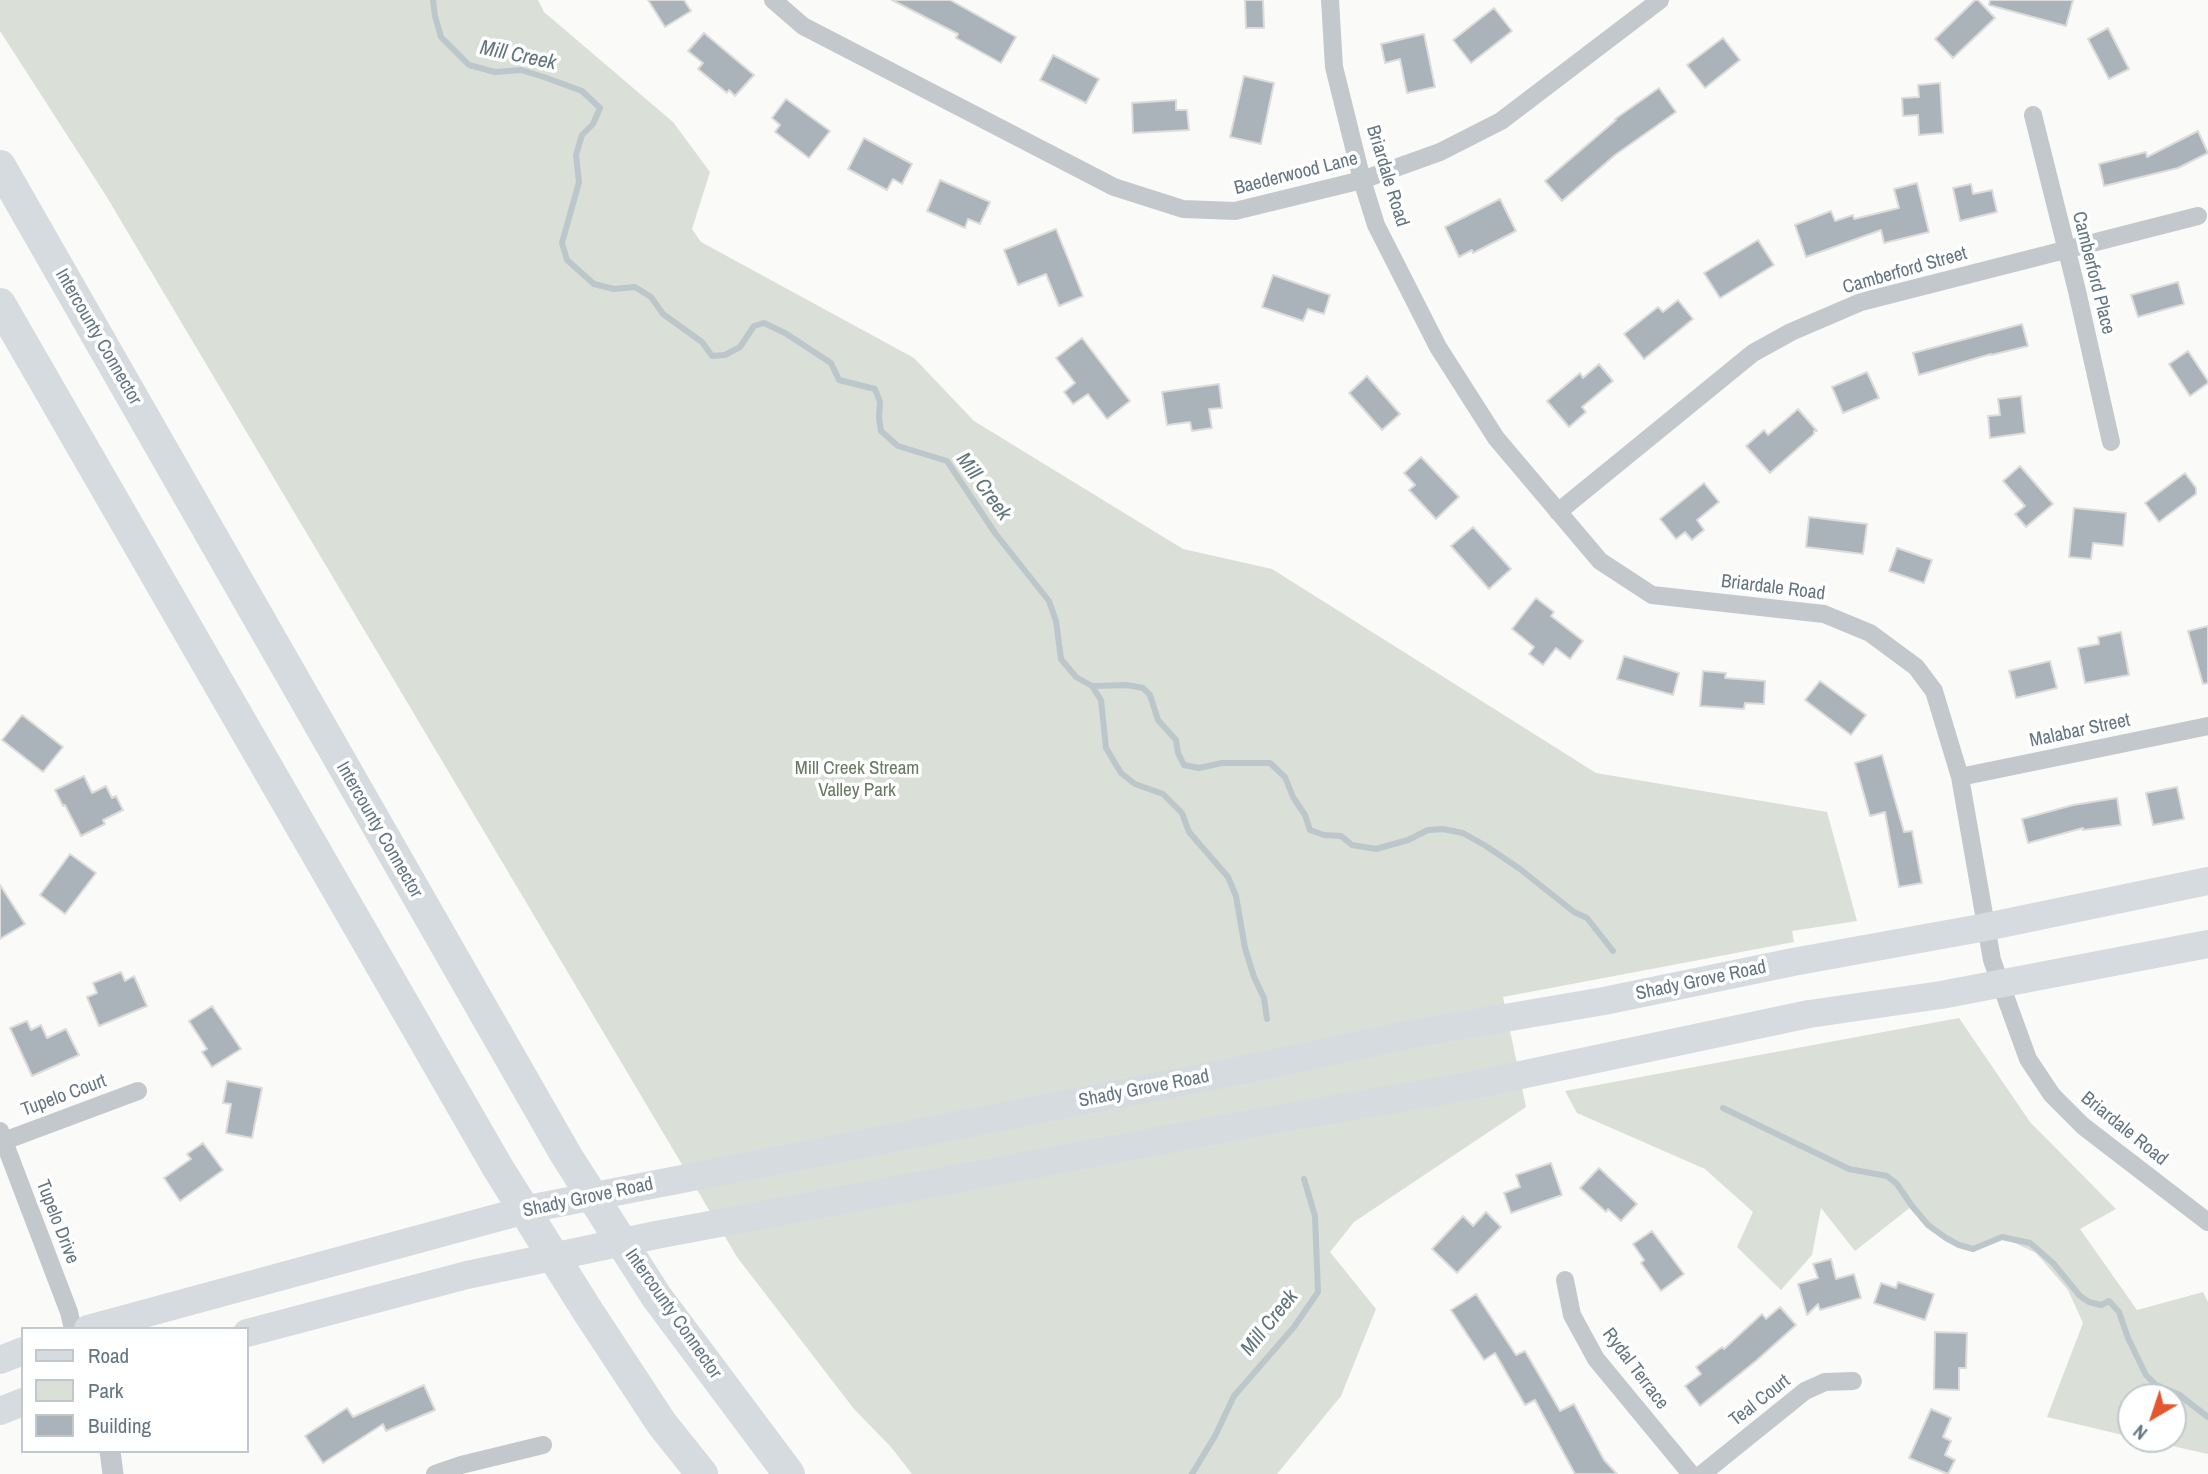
<!DOCTYPE html>
<html>
<head>
<meta charset="utf-8">
<style>
	body { margin:0 }
	#map { position:relative; width:2208px; height:1474px; overflow:hidden; background:#fafaf8; font-family:"Archivo Narrow",sans-serif }
	canvas { display:block }
	.legend { position:absolute; left:21px; top:1327px; width:228px; height:126px; box-sizing:border-box; background:#fff; border:2px solid #c1c8cd; margin:0; padding:9px 12px; list-style:none; font-size:21px; color:#657683 }
	.legend li { display:flex; align-items:center; gap:14px; height:35px }
	.legend b { width:35px; border:2px solid #c1c8cd }
	.north { position:absolute; left:2117px; top:1383px; width:70px; height:70px; box-sizing:border-box; background:#fff; border:2px solid #c1c8cd; border-radius:50%; rotate:219deg; font-size:19px; font-weight:700; line-height:28px; text-align:center; color:#657683 }
	.north::after { content:''; display:block; margin:auto; width:24px; height:32px; background:#e4572e; clip-path:polygon(50% 0,100% 100%,50% 72%,0 100%) }
</style>
</head>
<body>
<div id="map">
<canvas width="2208" height="1474"></canvas>
<ul class="legend">
<li><b style="height:9px;background:#d6dbdf"></b>Road</li>
<li><b style="height:19px;background:#dadfd7"></b>Park</li>
<li><b style="height:19px;background:#aab3b9"></b>Building</li>
</ul>
<div class="north">N</div>
</div>
<script>
const ctx = document.querySelector('canvas').getContext('2d');
ctx.lineJoin = 'round';
function paint(path, color) { ctx.fillStyle = color; ctx.fill(path, 'evenodd'); }
const toPath = rows => new Path2D(rows.map(r => 'M' + r).join(''));
function strokePath(path, color, width, dash) { ctx.strokeStyle = color; ctx.lineWidth = width; ctx.lineCap = dash ? 'butt' : 'round'; ctx.setLineDash(dash || []); ctx.stroke(path); }
function label(font, color, halo, rows, align = 'center') {
  ctx.font = font + ' "Archivo Narrow",sans-serif'; ctx.lineWidth = 7; ctx.setLineDash([]); ctx.textBaseline = 'middle'; ctx.strokeStyle = halo; ctx.fillStyle = color; for (const [text, x, y, turn = 0] of rows) {
    ctx.save(); ctx.translate(x, y); ctx.rotate((+turn || 0) * Math.PI / 180); ctx.textAlign = isNaN(turn) ? turn : align; if (halo) ctx.strokeText(text, 0, 0); ctx.fillText(text, 0, 0); ctx.restore();
  }
}
const green = toPath([
	[0,0,538,0,544,12,673,122,710,172,692,229,701,242,914,358,974,421,1183,549,1272,569,1596,773,1827,812,1857,921,1792,931,1794,942,1503,997,1526,1107,1354,1222,1330,1252,1376,1309,1341,1396,1277,1474,912,1474,891,1447,854,1409,737,1257,105,194,0,31],
	[1959,1018,2030,1122,2116,1209,2080,1229,2137,1310,2203,1292,2208,1302,2208,1454,2141,1439,2173,1439,2173,1397,2131,1397,2131,1437,2047,1417,2083,1323,2068,1290,2036,1253,2002,1237,1973,1249,1959,1245,1946,1238,1928,1225,1912,1206,1855,1251,1821,1208,1812,1255,1781,1290,1737,1247,1753,1212,1705,1169,1577,1113,1565,1091]
]);
const stream = toPath([
	[433,0,435,16,441,37,469,65,495,72,521,70,544,77,582,91,600,108,593,124,582,135,576,155,579,182,562,243,567,260,594,284,614,289,635,287,651,297,663,314,702,342,712,356,725,355,740,347,754,326,764,323,785,333,831,363,839,380,875,389,880,402,879,418,881,431,898,446,947,461,995,533,1049,601,1056,621,1061,659,1076,677,1092,686,1101,700,1106,748,1121,773,1135,784,1163,794,1182,813,1189,832,1228,877,1236,896,1245,948,1254,977,1264,998,1267,1019],
	[1092,686,1127,685,1143,688,1150,695,1158,720,1176,740,1178,753,1184,765,1199,768,1222,763,1270,763,1285,777,1293,797,1305,815,1310,830,1324,835,1341,836,1352,845,1376,849,1408,840,1428,830,1443,829,1463,833,1486,846,1520,869,1574,912,1587,918,1613,951],
	[1723,1108,1849,1169,1887,1176,1897,1184,1912,1206,1928,1225,1946,1238,1959,1245,1973,1249,2002,1237,2030,1243,2053,1263,2080,1296,2089,1302,2101,1305,2109,1301,2119,1312,2128,1338,2146,1375,2156,1385,2178,1394,2208,1417],
	[1192,1474,1215,1436,1234,1396,1294,1327,1318,1292,1315,1216,1304,1179]
]);
const building = toPath([
	[648,0,684,0,691,11,665,27,648,0],
	[892,0,950,0,1016,37,1001,63,956,38,958,34,892,0],
	[1245,0,1263,0,1264,28,1246,28,1245,0],
	[1975,0,1978,0,1995,18,1953,58,1935,39,1975,0],
	[1990,0,2073,0,2066,26,1989,5,1990,0],
	[1494,8,1512,31,1471,63,1453,40,1494,8],
	[2108,28,2129,69,2109,79,2088,39,2108,28],
	[704,33,754,75,735,96,729,90,727,93,698,69,703,63,688,51,704,33],
	[1424,34,1435,87,1407,93,1400,59,1385,63,1381,44,1424,34],
	[1723,38,1740,60,1705,88,1687,65,1723,38],
	[1053,55,1099,79,1086,103,1040,80,1053,55],
	[1244,76,1274,83,1261,144,1230,137,1244,76],
	[1940,83,1943,133,1919,135,1918,115,1903,116,1902,98,1919,97,1918,85,1940,83],
	[1659,88,1676,112,1615,155,1562,201,1545,181,1616,120,1615,119,1659,88],
	[786,99,830,131,809,158,775,132,780,125,772,118,786,99],
	[1176,100,1176,110,1187,110,1189,130,1133,133,1132,103,1176,100],
	[2198,131,2208,153,2178,168,2104,186,2099,164,2146,152,2147,157,2198,131],
	[864,138,912,164,902,184,893,179,887,190,848,169,864,138],
	[940,180,990,202,980,224,968,219,965,228,927,211,940,180],
	[1917,183,1929,232,1884,243,1881,230,1806,257,1795,225,1831,211,1835,221,1853,215,1854,219,1899,208,1894,189,1917,183],
	[1971,184,1973,194,1992,190,1997,212,1960,221,1953,188,1971,184],
	[1500,199,1516,231,1473,253,1472,250,1459,257,1445,227,1500,199],
	[1056,229,1083,296,1059,306,1046,274,1018,285,1004,250,1056,229],
	[1758,240,1774,265,1720,298,1704,273,1758,240],
	[1273,275,1330,295,1324,314,1308,309,1303,321,1262,307,1273,275],
	[2178,282,2184,304,2138,317,2131,295,2178,282],
	[1678,300,1693,319,1644,359,1624,334,1658,307,1663,312,1678,300],
	[2022,324,2028,346,1991,355,1991,354,1919,375,1913,353,2022,324],
	[1082,338,1130,401,1107,419,1088,394,1073,404,1064,392,1075,383,1056,358,1082,338],
	[2188,351,2208,381,2208,383,2190,396,2169,364,2188,351],
	[1599,364,1613,381,1582,407,1586,412,1569,427,1547,401,1580,373,1583,378,1599,364],
	[1867,372,1879,398,1843,413,1832,387,1867,372],
	[1367,376,1400,414,1382,430,1349,393,1367,376],
	[1219,384,1222,408,1209,409,1212,428,1192,431,1190,422,1167,425,1162,392,1219,384],
	[2021,396,2025,433,1990,438,1988,416,2000,415,1998,399,2021,396],
	[1798,409,1817,431,1814,431,1814,434,1770,473,1746,446,1764,430,1768,435,1798,409],
	[1421,457,1459,497,1436,519,1409,490,1415,485,1404,473,1421,457],
	[2020,466,2053,504,2026,527,2015,514,2025,506,2003,481,2020,466],
	[2185,473,2196,488,2196,494,2159,522,2145,503,2185,473],
	[1704,483,1719,502,1697,520,1704,530,1692,540,1685,532,1676,539,1660,519,1704,483],
	[2074,508,2126,513,2123,546,2093,543,2091,559,2069,557,2074,508],
	[1809,517,1867,524,1863,554,1806,547,1809,517],
	[1473,527,1511,569,1489,589,1451,546,1473,527],
	[1897,548,1932,560,1924,583,1889,571,1897,548],
	[1536,598,1554,612,1551,616,1583,641,1570,659,1556,648,1543,665,1529,654,1534,647,1512,629,1536,598],
	[2208,626,2208,683,2203,684,2188,631,2208,626],
	[2121,632,2129,675,2085,683,2078,648,2099,644,2098,637,2121,632],
	[1624,656,1679,673,1673,695,1617,679,1624,656],
	[2050,661,2057,688,2016,698,2009,671,2050,661],
	[1703,671,1726,673,1725,678,1765,681,1764,704,1745,703,1744,709,1700,706,1703,671],
	[1820,681,1866,715,1851,735,1805,700,1820,681],
	[22,715,63,747,43,772,2,740,22,715],
	[1882,755,1904,832,1912,831,1922,883,1899,887,1885,812,1870,816,1855,763,1882,755],
	[84,776,92,793,106,786,112,798,116,796,123,810,103,820,105,824,81,836,65,805,63,806,55,790,84,776],
	[2177,787,2184,819,2153,825,2146,793,2177,787],
	[2117,798,2121,825,2083,830,2083,828,2028,843,2022,819,2073,805,2117,798],
	[70,854,96,873,65,914,40,895,70,854],
	[0,885,25,924,0,939,0,885],
	[121,972,125,981,134,976,147,1006,99,1026,87,997,97,993,93,983,121,972],
	[212,1006,241,1049,212,1067,202,1052,207,1049,189,1021,212,1006],
	[27,1021,31,1030,41,1025,47,1038,66,1029,79,1055,32,1076,10,1028,27,1021],
	[227,1081,262,1088,252,1138,226,1133,231,1104,223,1103,227,1081],
	[203,1143,223,1170,180,1201,164,1178,191,1159,187,1154,203,1143],
	[1551,1163,1562,1195,1511,1213,1504,1193,1520,1187,1516,1175,1551,1163],
	[1599,1168,1637,1204,1621,1221,1608,1209,1606,1212,1580,1188,1599,1168],
	[1486,1212,1501,1227,1457,1273,1432,1249,1463,1216,1473,1226,1486,1212],
	[1652,1231,1684,1274,1661,1291,1641,1263,1644,1260,1633,1244,1652,1231],
	[1831,1259,1836,1279,1854,1274,1861,1298,1820,1310,1818,1304,1807,1315,1798,1284,1818,1278,1813,1264,1831,1259],
	[1898,1282,1934,1294,1925,1320,1874,1303,1881,1283,1896,1288,1898,1282],
	[1476,1294,1516,1355,1525,1351,1560,1411,1574,1404,1604,1460,1617,1474,1575,1474,1535,1400,1525,1405,1495,1353,1484,1360,1451,1310,1476,1294],
	[1780,1307,1796,1325,1757,1360,1700,1406,1685,1386,1701,1374,1696,1367,1722,1347,1724,1349,1762,1314,1766,1319,1780,1307],
	[1935,1332,1967,1333,1966,1368,1959,1368,1959,1390,1934,1389,1935,1332],
	[424,1385,435,1410,386,1431,383,1424,323,1463,305,1436,347,1408,353,1417,424,1385],
	[1931,1409,1951,1418,1943,1437,1951,1441,1945,1455,1955,1460,1948,1474,1909,1458,1931,1409]
]);
const minor = toPath([
	[773,0,803,26,1114,187,1183,209,1235,211,1362,180,1440,152,1501,121,1660,0],
	[1330,0,1334,67,1362,180,1376,225,1438,347,1496,438,1600,561,1652,595,1824,614,1870,633,1916,667,1934,691,1960,777,1992,960,2028,1059,2052,1095,2083,1126,2208,1222],
	[2033,115,2077,291,2111,442],
	[1558,512,1753,353,1791,332,1861,302,2198,216],
	[1960,777,2208,726],
	[0,1131,69,1312,73,1329],
	[4,1141,138,1091],
	[1565,1280,1572,1315,1596,1359,1691,1474],
	[435,1474,461,1465,543,1445],
	[1702,1474,1805,1391,1825,1382,1853,1381]
]);
const tertiary = toPath([
	[110,1451,113,1474]
]);
const primary = toPath([
	[88,1329,533,1208,1242,1070,1417,1033,1604,1001,1793,962,1986,927,2208,881],
	[247,1333,467,1275,656,1235,1265,1121,1464,1087,1809,1014,1941,995,2208,944],
	[0,1360,23,1351],
	[0,1411,23,1402]
]);
const motorway = toPath([
	[0,166,566,1155,656,1296,789,1474],
	[0,304,498,1168,587,1310,662,1424,702,1474]
]);
const streetNames = [
	["Baederwood Lane",1296,174,-14],
	["Briardale Road",1387,176,73],
	["Camberford Street",1905,271,-16],
	["Camberford Place",2093,273,76],
	["Intercounty Connector",98,337,60],
	["Briardale Road",1773,588,7],
	["Malabar Street",2080,731,-12],
	["Intercounty Connector",379,830,60],
	["Shady Grove Road",1701,981,-12],
	["Shady Grove Road",1144,1089,-11],
	["Tupelo Court",64,1096,-20],
	["Briardale Road",2124,1129,39],
	["Shady Grove Road",588,1198,-12],
	["Tupelo Drive",57,1222,69],
	["Intercounty Connector",673,1314,55],
	["Rydal Terrace",1635,1369,53],
	["Teal Court",1760,1401,-38]
];
const parkNames = [
	["Mill Creek Stream",857,769],
	["Valley Park",857,791]
];
const waterNames = [
	["Mill Creek",518,56,12],
	["Mill Creek",983,487,54],
	["Mill Creek",1270,1323,-51]
];
paint(green, '#dadfd7');
strokePath(stream, '#bbc7cb', 6);
paint(building, '#aab3b9');
strokePath(building, '#dcdcda', 2);
strokePath(minor, '#c3c8cc', 18);
strokePath(tertiary, '#c3c8cc', 21);
strokePath(primary, '#d6dbdf', 28);
strokePath(motorway, '#d6dbdf', 32);
label('19px', '#657683', '#fff', streetNames);
label('19px', '#687a64', '#fff', parkNames);
label('italic 21px', '#60757c', '#fff', waterNames);
</script>
</body>
</html>
